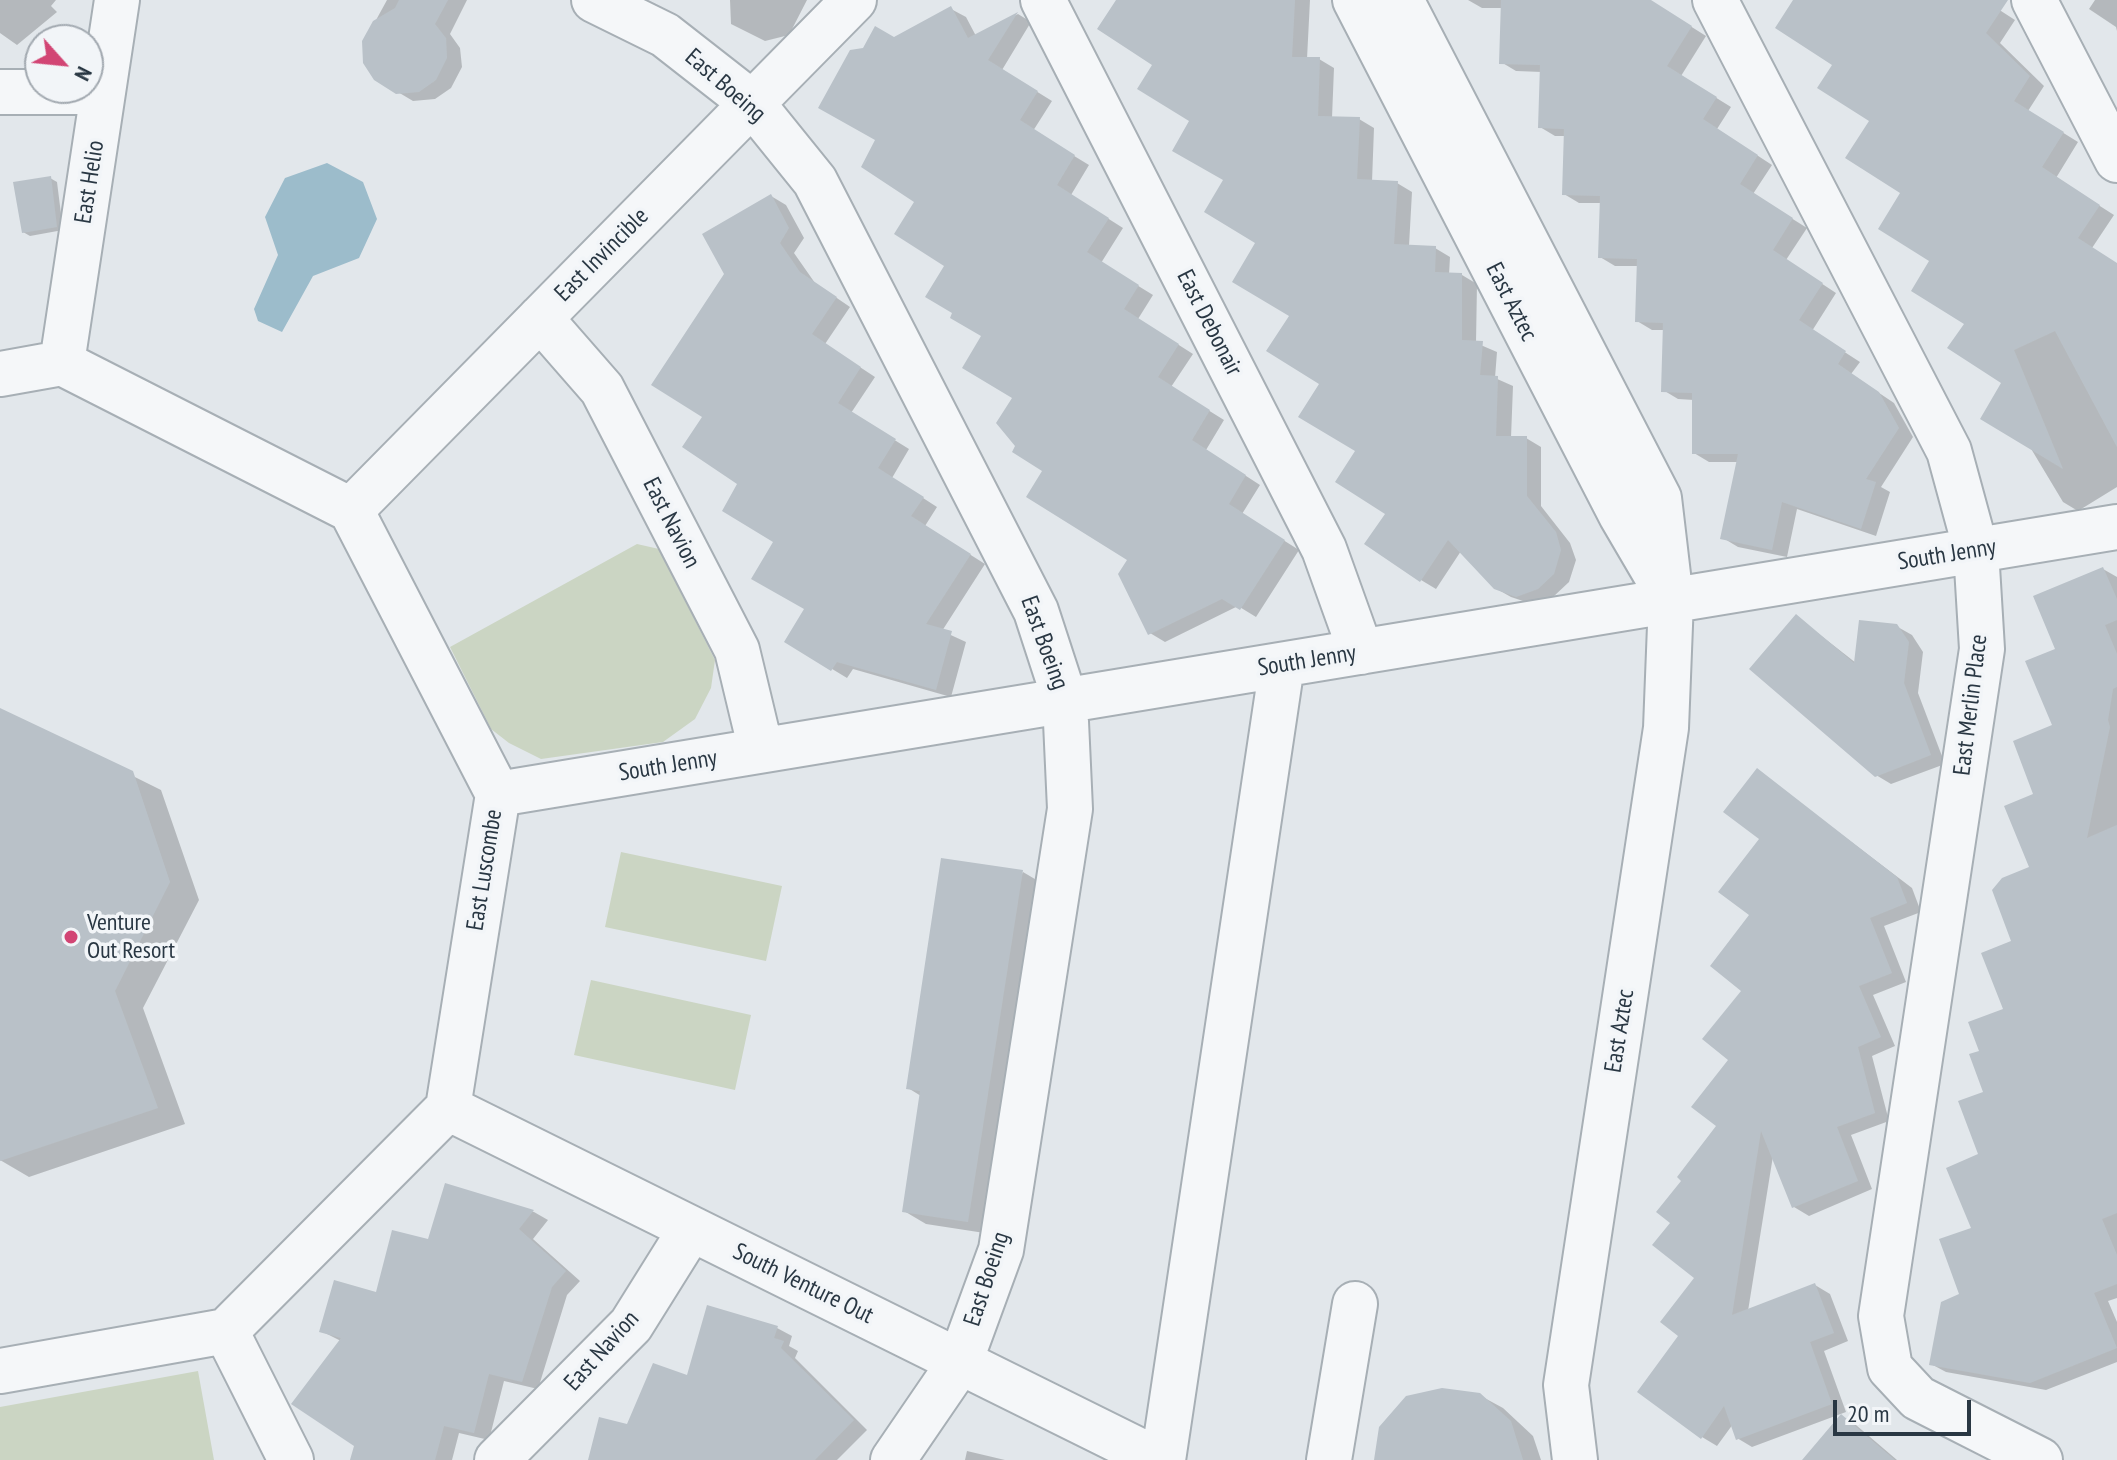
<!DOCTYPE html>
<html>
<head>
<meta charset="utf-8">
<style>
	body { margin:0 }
	#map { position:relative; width:2117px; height:1460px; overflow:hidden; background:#e2e7eb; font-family:"PT Sans Narrow",sans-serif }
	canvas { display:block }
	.north { position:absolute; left:24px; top:24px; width:80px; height:80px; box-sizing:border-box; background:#f2f5f8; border:2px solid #a2a9b0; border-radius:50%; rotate:117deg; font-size:22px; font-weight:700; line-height:32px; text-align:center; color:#293743 }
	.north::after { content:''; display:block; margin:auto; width:28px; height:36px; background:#d24574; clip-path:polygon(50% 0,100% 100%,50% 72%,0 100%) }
	.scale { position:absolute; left:1833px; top:1400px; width:138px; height:36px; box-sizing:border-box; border:4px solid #293743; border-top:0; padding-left:10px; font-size:24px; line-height:28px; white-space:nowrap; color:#293743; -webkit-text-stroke:6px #f2f5f8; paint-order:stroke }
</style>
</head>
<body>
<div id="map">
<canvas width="2117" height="1460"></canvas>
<div class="north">N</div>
<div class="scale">20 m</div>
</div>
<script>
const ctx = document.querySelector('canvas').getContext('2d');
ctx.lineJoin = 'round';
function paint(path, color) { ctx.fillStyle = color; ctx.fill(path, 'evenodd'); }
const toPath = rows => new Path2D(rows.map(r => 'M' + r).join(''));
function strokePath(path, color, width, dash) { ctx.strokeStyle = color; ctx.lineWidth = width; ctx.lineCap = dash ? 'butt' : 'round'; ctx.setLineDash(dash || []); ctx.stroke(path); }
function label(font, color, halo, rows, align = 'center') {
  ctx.font = font + ' "PT Sans Narrow",sans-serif'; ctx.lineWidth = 7; ctx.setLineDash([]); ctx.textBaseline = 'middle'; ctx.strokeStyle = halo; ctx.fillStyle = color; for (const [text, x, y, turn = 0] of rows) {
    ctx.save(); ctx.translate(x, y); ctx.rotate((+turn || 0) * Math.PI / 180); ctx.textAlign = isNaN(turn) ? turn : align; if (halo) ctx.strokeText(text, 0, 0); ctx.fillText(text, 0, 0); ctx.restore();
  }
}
const green = toPath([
	[637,544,659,549,715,660,711,688,695,719,663,742,541,759,509,743,491,729,450,647],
	[621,852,782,886,766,961,605,927],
	[591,980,751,1015,735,1090,574,1055],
	[198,1371,214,1460,0,1460,0,1407]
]);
const water = toPath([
	[327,163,363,182,377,219,359,258,313,276,282,332,258,321,254,309,278,255,265,217,285,178]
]);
const shadow = toPath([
	[0,0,56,0,51,6,57,12,17,45,0,33],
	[387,0,467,0,450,34,460,48,462,67,451,88,435,99,413,101,376,79,364,42],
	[730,0,807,0,789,35,765,41,731,24],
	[1118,0,1310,0,1307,59,1319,59,1334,68,1332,118,1359,119,1374,128,1372,182,1397,183,1412,192,1409,246,1435,248,1450,257,1449,275,1462,275,1477,284,1476,343,1497,352,1495,378,1513,386,1511,438,1526,438,1541,447,1541,506,1570,543,1576,560,1569,582,1553,597,1532,604,1511,597,1495,588,1461,551,1436,589,1421,580,1226,180],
	[1468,0,1649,0,1706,36,1681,76,1731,107,1717,129,1772,165,1753,194,1807,228,1786,260,1836,293,1812,331,1860,362,1851,374,1894,403,1913,437,1881,487,1890,492,1876,536,1797,509,1787,557,1738,547,1723,538,1738,462,1709,462,1694,453,1694,400,1678,399,1663,390,1665,330,1652,330,1637,321,1639,266,1615,266,1600,257,1602,203,1579,203,1564,194,1566,136,1555,136,1540,127,1542,72,1516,71,1501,62,1502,8,1482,8],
	[1796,0,1984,0,2015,20,2000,43,2044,86,2028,111,2078,142,2056,178,2114,215,2092,248,2117,264,2117,487,2078,511,2063,502,2030,447,2003,383,1932,260,1872,120],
	[2095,0,2117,0,2117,31,2116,27,2089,9],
	[951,9,966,17,976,36,1018,14,1031,22,1002,70,1052,101,1033,131,1089,165,1071,195,1123,228,1101,263,1153,295,1138,319,1193,354,1171,387,1224,420,1206,450,1260,485,1242,514,1299,550,1256,617,1238,606,1165,642,1150,633,1130,559,1045,470,1017,446,1015,397,983,336,955,312,947,265,917,202,878,139,894,40],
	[50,178,57,182,63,230,30,236,23,232],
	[771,196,786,205,804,238,794,253,815,283,850,307,825,344,875,377,851,413,909,449,892,478,937,507,925,526,985,564,942,631,966,642,951,697,853,669,847,678,786,641,807,609,776,541,705,417,727,274],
	[2103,569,2117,577,2117,1298,2108,1301,2117,1322,2117,1362,2046,1390,1946,1372,1931,1364,1961,1295,1974,1229,1985,1093,1982,1052,2006,1010,2014,942,2031,868,2036,795,2055,726,2058,650],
	[1796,616,1856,663,1896,626,1912,635,1923,652,1918,693,1945,764,1891,784,1876,775],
	[0,710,161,790,199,900,143,1008,185,1124,29,1177,0,1160],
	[1758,771,1912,888,1921,912,1884,926,1906,982,1873,995,1895,1046,1872,1056,1889,1121,1851,1135,1872,1189,1809,1216,1794,1207,1773,1156,1748,1311,1815,1285,1830,1294,1848,1341,1824,1351,1846,1412,1752,1447,1737,1438,1733,1424,1717,1446,1702,1437,1680,1336,1697,1277,1673,1222,1684,1180,1718,1125,1744,990,1762,839],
	[1023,872,1045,885,991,1234,926,1224,904,1211,921,1096,908,1088],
	[447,1185,534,1212,548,1220,533,1239,580,1281,567,1295,538,1389,504,1381,489,1440,459,1433,452,1460,352,1460,356,1445,341,1341,321,1331,377,1294,430,1241],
	[709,1307,777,1328,792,1336,789,1346,798,1351,795,1358,867,1430,837,1460,590,1460,688,1377],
	[1479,1395,1503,1408,1533,1436,1541,1460,1376,1460],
	[1841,1417,1856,1425,1897,1460,1805,1460],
	[967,1451,1005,1460,965,1460]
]);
const building = toPath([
	[399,0,448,0,435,24,446,38,447,58,436,80,419,92,396,94,374,80,363,63,362,41,373,21,395,8],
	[1116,0,1295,0,1292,57,1320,57,1318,116,1360,117,1357,179,1398,181,1394,244,1436,246,1435,272,1462,273,1462,340,1483,341,1480,375,1498,376,1496,436,1527,436,1527,496,1556,532,1561,550,1554,574,1538,589,1516,597,1494,589,1448,540,1420,582,1364,544,1385,514,1335,482,1355,451,1298,417,1319,384,1266,351,1289,316,1232,282,1255,243,1204,212,1223,180,1172,151,1189,121,1137,89,1152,65,1097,29],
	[1501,0,1651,0,1692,26,1667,66,1717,97,1703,119,1758,155,1740,184,1793,218,1773,250,1823,283,1799,320,1846,351,1838,364,1879,392,1899,428,1866,479,1876,482,1861,529,1782,502,1772,550,1720,539,1738,454,1692,454,1692,393,1661,392,1663,323,1635,322,1637,259,1598,258,1600,196,1562,195,1564,129,1538,128,1540,65,1499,64],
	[1793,0,2008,0,1986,33,2030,76,2014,101,2064,132,2042,167,2100,205,2078,238,2117,263,2117,447,2055,331,2014,350,2063,469,1980,419,2001,383,1947,348,1964,324,1911,291,1929,261,1878,229,1900,193,1845,158,1869,121,1817,88,1832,65,1775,28],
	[951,6,968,38,1018,12,988,60,1038,91,1020,120,1075,155,1057,185,1109,218,1087,252,1139,285,1124,309,1179,344,1158,377,1210,410,1192,440,1246,475,1229,504,1285,540,1240,610,1222,599,1148,635,1118,574,1127,560,1026,497,1042,471,1012,452,1015,446,996,423,1012,398,962,368,981,336,950,318,952,313,925,297,944,266,894,234,914,202,861,167,875,140,818,108,850,50,863,48,875,26,894,37],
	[51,176,57,227,22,233,13,182],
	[771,194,789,228,780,243,800,272,837,297,812,334,861,367,838,403,896,439,878,468,924,497,911,516,971,554,926,624,952,631,936,690,837,662,831,671,784,642,804,609,751,579,773,542,722,511,737,484,682,447,702,417,651,385,724,274,702,234],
	[2103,567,2117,599,2117,620,2105,625,2117,654,2117,687,2113,689,2108,720,2110,727,2087,838,2117,825,2117,1213,2102,1219,2117,1255,2117,1284,2094,1293,2117,1348,2030,1383,1929,1365,1941,1302,1959,1294,1939,1239,1971,1228,1946,1168,1978,1154,1958,1101,1983,1092,1969,1054,1979,1051,1968,1022,2003,1009,1981,953,2011,941,1992,890,2002,878,2029,867,2004,806,2033,794,2013,741,2052,725,2025,661,2055,649,2033,596],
	[1796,614,1854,663,1859,620,1897,624,1909,642,1904,683,1931,755,1875,777,1749,669],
	[0,708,133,771,170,882,115,991,158,1108,0,1161],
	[1757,768,1897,877,1907,903,1870,918,1892,973,1859,986,1881,1037,1858,1047,1875,1113,1837,1127,1858,1181,1792,1208,1761,1131,1732,1315,1815,1283,1834,1333,1810,1342,1832,1404,1736,1440,1724,1406,1701,1439,1637,1392,1678,1336,1660,1322,1694,1278,1652,1245,1670,1223,1656,1212,1681,1181,1677,1177,1716,1126,1691,1107,1728,1060,1702,1039,1741,991,1710,966,1749,915,1718,892,1759,839,1723,812],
	[941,858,1023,870,968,1222,902,1212,920,1091,906,1089],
	[445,1183,534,1210,519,1229,566,1271,552,1287,522,1382,489,1374,474,1433,444,1426,435,1460,350,1460,354,1446,291,1404,341,1338,319,1332,334,1280,376,1292,392,1230,428,1239],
	[707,1305,778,1326,774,1338,784,1341,781,1348,854,1420,815,1460,588,1460,599,1417,627,1424,653,1363,687,1375],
	[1442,1388,1480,1393,1511,1421,1523,1460,1374,1460,1379,1427,1406,1396],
	[1841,1414,1895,1460,1802,1460]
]);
const minor = toPath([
	[594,0,665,35,752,103,815,181,1036,611,1065,700,1070,809,1001,1250,960,1362,893,1460],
	[1043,0,1324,549,1361,652],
	[1355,0,1621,515,1662,585],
	[1401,0,1659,498,1671,600,1666,728,1566,1385,1575,1460],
	[1715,0,1949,451,1976,550,1982,649,1881,1316,1890,1368,1918,1398,2040,1460],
	[2034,0,2117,160],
	[0,92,103,92],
	[540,318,602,389,737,650,761,750],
	[62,363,117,0],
	[0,374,62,363,351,510,498,794,448,1108,226,1331,0,1371],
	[351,510,854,0],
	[498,794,2117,527],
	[448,1108,1158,1460],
	[226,1331,291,1460],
	[497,1460,631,1325,691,1229],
	[1163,1460,1282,665],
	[1329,1460,1355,1304]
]);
const markers = [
	[71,937,8,"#d24574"]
];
const streetNames = [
	["East Boeing",725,86,41],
	["East Helio",90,182,-81],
	["East Invincible",602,255,-45],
	["East Aztec",1511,302,63],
	["East Debonair",1209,323,63],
	["East Navion",671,523,63],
	["South Jenny",1947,555,-9],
	["East Boeing",1044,643,70],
	["South Jenny",1307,661,-9],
	["East Merlin Place",1971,705,-83],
	["South Jenny",668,766,-9],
	["East Luscombe",485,870,-81],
	["East Aztec",1620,1031,-81],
	["East Boeing",987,1279,-72],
	["South Venture Out",803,1284,26],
	["East Navion",602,1351,-48]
];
const poiNames = [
	["Venture",87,923],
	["Out Resort",87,951]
];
paint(green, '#cbd5c3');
paint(water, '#9cbccb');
paint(shadow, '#0003');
paint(building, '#b9c1c8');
strokePath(minor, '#a7afb5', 48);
strokePath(minor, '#f5f7f9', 44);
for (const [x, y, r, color] of markers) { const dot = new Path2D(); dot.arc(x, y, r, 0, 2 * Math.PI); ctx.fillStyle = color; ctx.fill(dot); strokePath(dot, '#f2f5f8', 3); }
label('24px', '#293743', '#f2f5f8', streetNames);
label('24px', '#293743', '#f2f5f8', poiNames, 'left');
</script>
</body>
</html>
